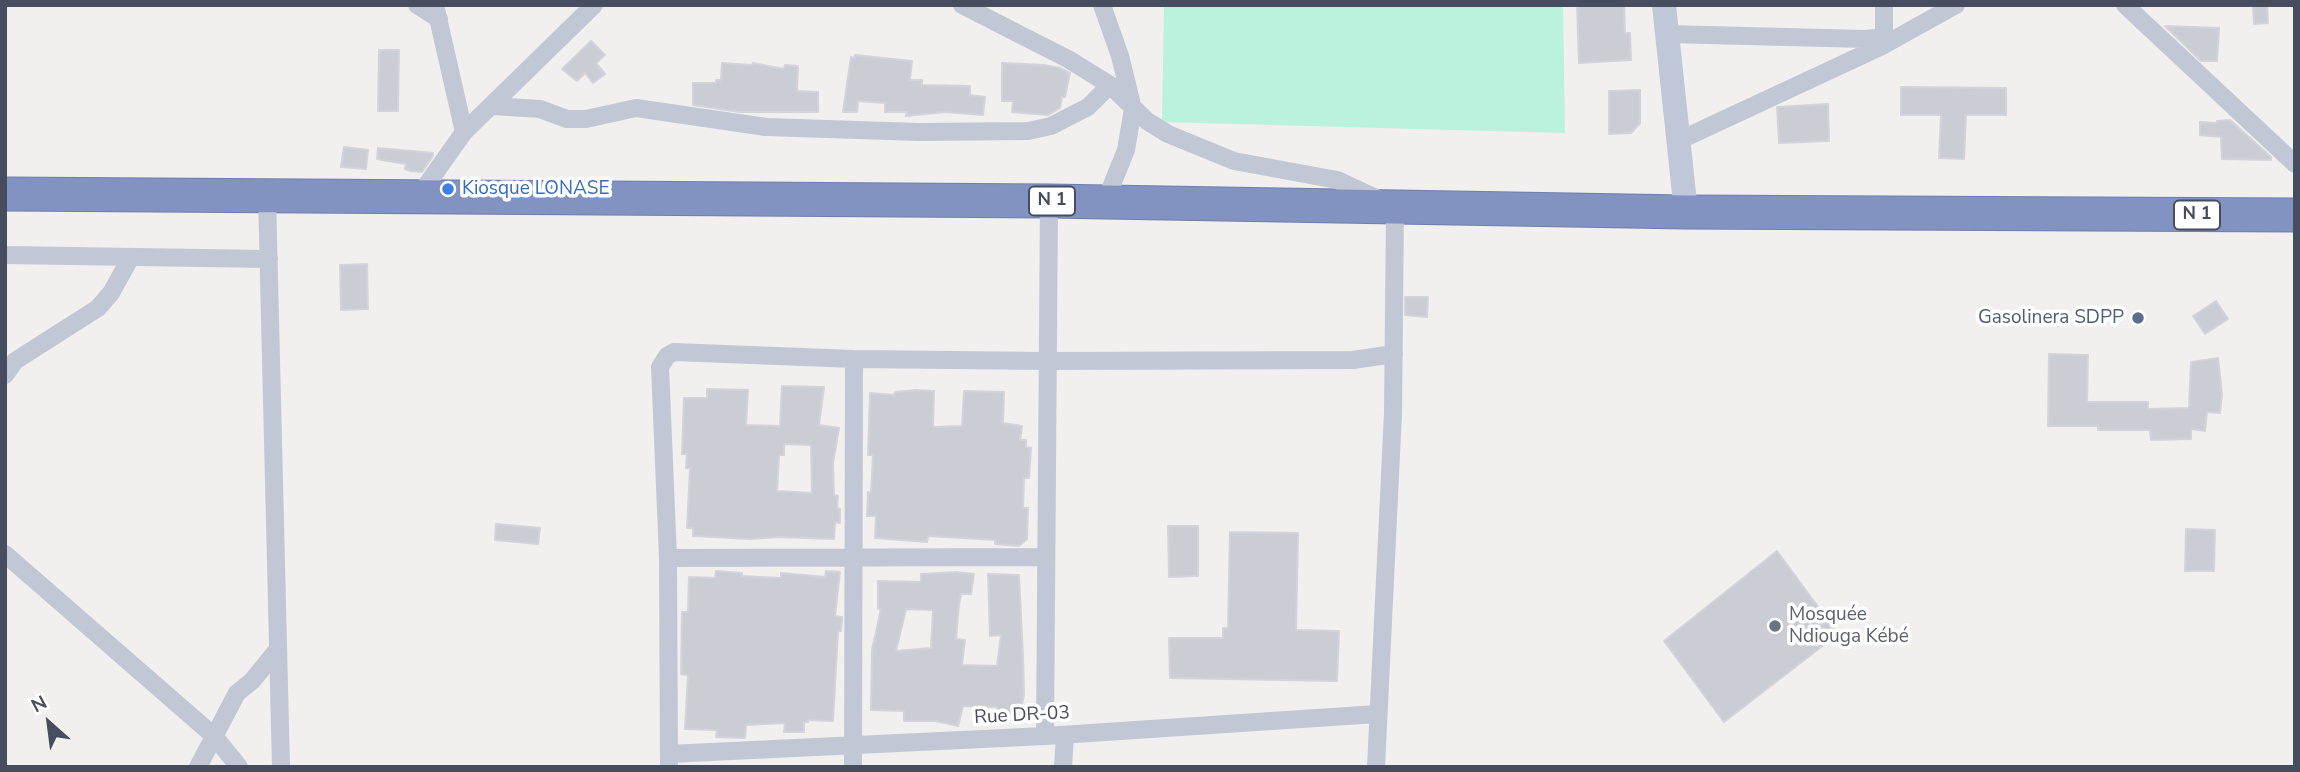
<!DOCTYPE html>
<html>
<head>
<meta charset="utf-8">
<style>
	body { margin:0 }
	#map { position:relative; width:2300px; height:772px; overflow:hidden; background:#f2efef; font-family:"Nunito Sans",sans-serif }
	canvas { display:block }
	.frame { position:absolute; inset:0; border:7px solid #464d5e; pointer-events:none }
	.north { position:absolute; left:14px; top:688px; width:70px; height:70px; -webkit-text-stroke:5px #fff; paint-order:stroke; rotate:332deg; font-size:19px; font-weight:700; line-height:28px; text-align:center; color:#464d5e }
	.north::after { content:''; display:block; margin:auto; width:24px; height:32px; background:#464d5e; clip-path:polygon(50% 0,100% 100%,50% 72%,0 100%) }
</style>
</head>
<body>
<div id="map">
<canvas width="2300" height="772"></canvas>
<div class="frame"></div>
<div class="north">N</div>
</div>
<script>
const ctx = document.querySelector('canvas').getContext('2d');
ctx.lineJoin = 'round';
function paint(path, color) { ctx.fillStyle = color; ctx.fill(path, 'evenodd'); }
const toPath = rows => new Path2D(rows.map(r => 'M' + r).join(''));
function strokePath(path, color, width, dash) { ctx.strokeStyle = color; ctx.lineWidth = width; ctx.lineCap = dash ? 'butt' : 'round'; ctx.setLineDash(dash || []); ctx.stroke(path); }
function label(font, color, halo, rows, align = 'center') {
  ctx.font = font + ' "Nunito Sans",sans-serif'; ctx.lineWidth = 7; ctx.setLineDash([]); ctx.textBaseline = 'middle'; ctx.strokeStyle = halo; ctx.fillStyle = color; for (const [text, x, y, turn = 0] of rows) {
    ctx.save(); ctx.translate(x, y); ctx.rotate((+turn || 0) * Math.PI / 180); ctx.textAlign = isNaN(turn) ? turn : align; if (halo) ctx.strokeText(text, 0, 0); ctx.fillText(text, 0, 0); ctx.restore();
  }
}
const green = toPath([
	[1164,5,1563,5,1565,133,1162,122]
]);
const building = toPath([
	[1577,5,1624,5,1625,33,1630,33,1631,60,1579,63,1577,5],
	[2253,5,2267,5,2268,23,2254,24,2253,5],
	[2165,26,2219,28,2217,61,2201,61,2165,26],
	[591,41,605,55,596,63,605,74,593,83,585,73,577,81,562,69,591,41],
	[379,50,399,50,398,111,378,111,379,50],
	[855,55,912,61,910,80,922,80,922,85,970,86,970,95,985,97,983,115,945,112,906,116,907,112,885,112,885,103,858,101,857,112,843,112,851,57,855,58,855,55],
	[722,63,752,65,753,63,784,69,785,65,798,66,797,91,818,92,818,112,740,112,693,105,693,83,716,83,716,80,721,80,722,63],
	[1002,63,1044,65,1060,68,1070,73,1065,97,1062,97,1060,108,1048,115,1012,112,1013,101,1002,101,1002,63],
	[1901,87,2006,88,2006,115,1966,115,1964,159,1939,158,1941,115,1901,115,1901,87],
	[1640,90,1640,123,1631,133,1609,134,1609,91,1640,90],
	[1828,104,1829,141,1779,143,1777,107,1828,104],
	[2230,120,2271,157,2271,160,2222,159,2221,137,2200,135,2200,122,2217,123,2217,121,2230,120],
	[344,147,368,150,366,169,341,167,344,147],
	[378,148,433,153,433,156,422,172,411,171,405,169,406,164,377,159,378,148],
	[367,264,368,309,341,310,340,265,367,264],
	[1405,297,1428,297,1427,317,1405,315,1405,297],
	[2216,301,2228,319,2205,334,2193,316,2216,301],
	[2049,354,2088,355,2087,402,2148,402,2148,409,2189,408,2191,362,2218,358,2222,394,2220,413,2207,412,2205,431,2191,429,2191,439,2151,440,2150,430,2098,430,2098,426,2048,426,2049,354],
	[782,386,824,387,819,425,839,428,833,463,834,495,838,496,837,508,840,509,840,523,835,522,834,539,778,537,750,539,693,536,693,528,687,528,690,468,686,468,687,454,682,454,684,398,707,398,707,389,748,390,746,425,780,426,782,386],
	[784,444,811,445,812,493,777,491,779,455,784,455,784,444],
	[917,390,934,391,933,427,962,426,964,391,1004,392,1003,423,1022,426,1020,440,1026,440,1026,447,1031,448,1029,478,1024,478,1023,508,1028,508,1027,539,1019,546,995,544,995,540,928,536,927,542,875,538,876,516,867,516,868,492,871,493,873,455,868,455,870,393,894,395,895,392,917,390],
	[496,524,540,528,538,544,495,540,496,524],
	[1168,526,1198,526,1198,576,1169,577,1168,526],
	[2186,529,2215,530,2214,571,2185,571,2186,529],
	[1230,532,1298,533,1296,630,1339,631,1337,681,1170,678,1169,638,1223,638,1223,628,1228,628,1230,532],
	[1777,551,1838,634,1724,722,1664,641,1777,551],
	[716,571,742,573,742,576,781,578,781,573,825,577,826,571,840,572,835,616,842,617,842,620,841,631,838,631,833,721,808,720,808,722,804,722,804,732,784,732,785,723,746,725,745,738,716,737,717,730,685,729,688,675,681,674,682,612,688,612,689,577,715,578,716,571],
	[955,572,974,574,971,594,961,594,959,605,956,639,965,640,962,665,997,666,1001,635,990,636,988,574,1019,575,1023,656,1024,695,1020,713,995,715,997,707,963,706,958,726,936,721,904,721,904,711,871,710,872,650,881,609,878,609,878,581,921,582,921,574,955,572],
	[906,609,933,610,931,648,896,651,906,609]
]);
const street = toPath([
	[417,5,439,19],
	[435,5,464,132],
	[962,5,1068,59,1110,85,1147,121,1168,134,1234,161,1337,180,1395,207,1393,413,1376,767],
	[1102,5,1120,56,1133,109,1126,150,1105,202],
	[2125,5,2295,164],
	[1668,34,1865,39,1884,37],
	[1884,45,1884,5],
	[492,106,540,109,567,119,586,119,636,108,766,127,919,132,1028,131,1051,126,1088,107,1110,85],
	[1678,141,1884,45,1956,5],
	[267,196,281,767],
	[418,197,464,132,594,5],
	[5,255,269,259],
	[5,375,15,361,98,308,111,293,131,257],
	[5,554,214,736,239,767],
	[668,558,1046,557],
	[1045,736,1049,201],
	[669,754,1045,736,1377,714],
	[198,767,237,693,252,681,278,649],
	[669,767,668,558,660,367,667,356,674,352,854,359,1048,361,1353,360,1394,354],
	[853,767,854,359],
	[1063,767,1065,735]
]);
const secondary = toPath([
	[1664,5,1686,212]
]);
const highway = toPath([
	[5,194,1049,201,1686,212,2295,215]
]);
const markers = [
	[448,189,7,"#3f7fe0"],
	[2138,318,7,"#5c6f8a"],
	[1775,626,7,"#6b7280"]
];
const shields = [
	[1052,201,46],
	[2197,215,46]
];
const shieldNames = [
	["N 1",1052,201],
	["N 1",2197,215]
];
const shopNames = [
	["Kiosque LONASE",462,189]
];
const serviceNames = [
	["Gasolinera SDPP",2124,318]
];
const worshipNames = [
	["Mosquée",1789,615],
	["Ndiouga Kébé",1789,637]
];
const streetNames = [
	["Rue DR-03",1022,716,-3]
];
paint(green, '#baf2dd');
paint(building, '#cbcdd5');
strokePath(building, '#d3d3db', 2);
strokePath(highway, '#6e7ead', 35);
strokePath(street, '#c2c7d5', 18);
strokePath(secondary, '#c0c7d9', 24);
strokePath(highway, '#8393c1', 33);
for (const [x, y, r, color] of markers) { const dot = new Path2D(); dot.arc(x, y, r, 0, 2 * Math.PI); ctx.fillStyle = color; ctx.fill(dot); strokePath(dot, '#fff', 2.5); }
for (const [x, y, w] of shields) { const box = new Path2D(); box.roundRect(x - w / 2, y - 14.5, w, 29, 5); ctx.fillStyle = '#fff'; ctx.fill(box); strokePath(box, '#464d5e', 2); }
label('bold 18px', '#464d5e', null, shieldNames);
label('19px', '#366cbe', '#fff', shopNames, 'left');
label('19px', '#4e5e75', '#fff', serviceNames, 'right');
label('19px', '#5b616d', '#fff', worshipNames, 'left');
label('19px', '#464d5e', '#fff', streetNames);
</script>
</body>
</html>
